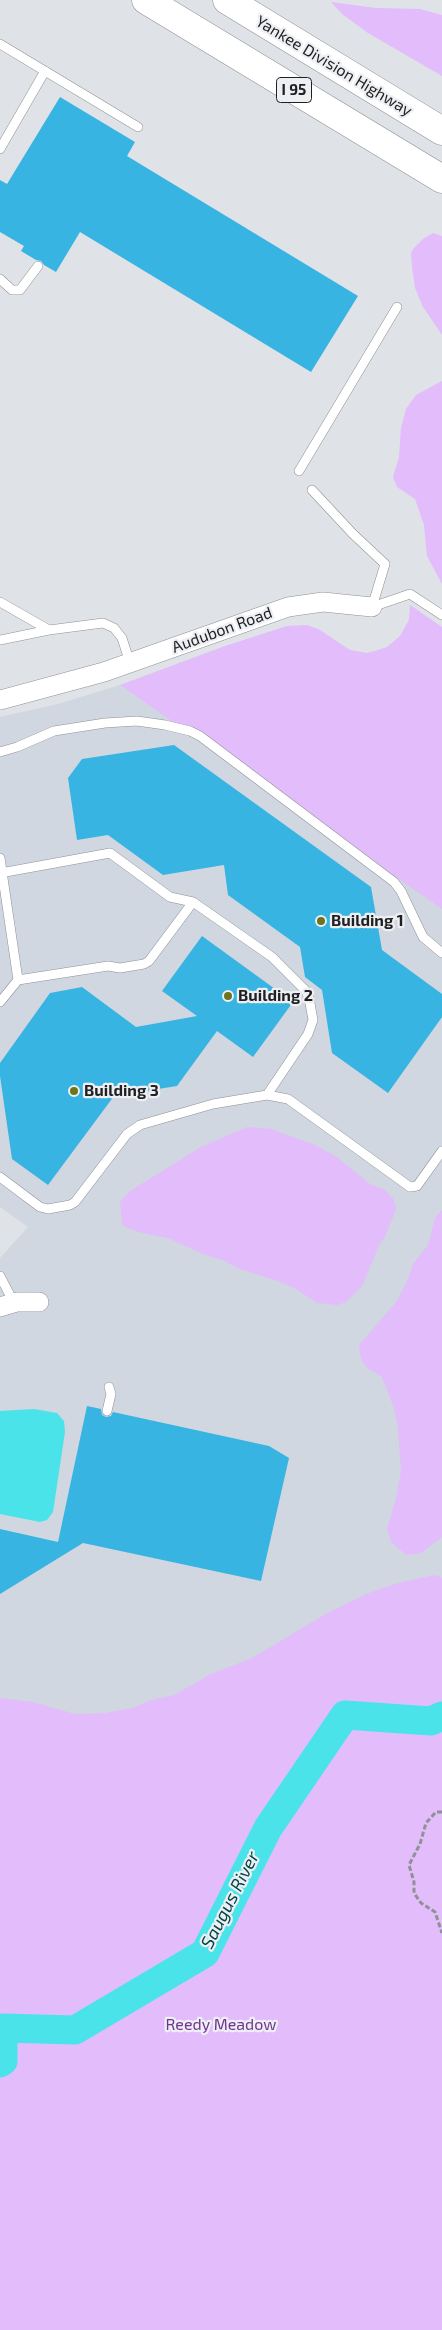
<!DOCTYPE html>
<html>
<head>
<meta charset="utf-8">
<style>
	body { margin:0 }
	canvas { display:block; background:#dfe2e6 }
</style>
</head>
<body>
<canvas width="442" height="2330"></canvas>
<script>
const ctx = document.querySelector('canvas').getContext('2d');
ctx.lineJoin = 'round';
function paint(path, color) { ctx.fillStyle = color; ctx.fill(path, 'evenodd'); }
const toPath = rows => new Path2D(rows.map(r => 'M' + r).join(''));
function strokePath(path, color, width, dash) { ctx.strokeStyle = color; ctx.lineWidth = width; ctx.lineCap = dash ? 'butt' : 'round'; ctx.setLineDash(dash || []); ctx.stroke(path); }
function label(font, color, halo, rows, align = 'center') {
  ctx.font = font + ' "Exo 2",sans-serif'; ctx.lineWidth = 4.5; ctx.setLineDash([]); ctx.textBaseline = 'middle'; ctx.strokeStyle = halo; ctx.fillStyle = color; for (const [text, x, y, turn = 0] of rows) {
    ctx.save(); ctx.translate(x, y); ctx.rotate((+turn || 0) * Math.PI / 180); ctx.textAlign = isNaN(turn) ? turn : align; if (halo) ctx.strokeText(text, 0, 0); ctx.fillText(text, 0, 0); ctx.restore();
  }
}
const built = toPath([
	[120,685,218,697,442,894,442,1636,241,1720,0,1714,0,1258,28,1227,0,1207,0,717,58,704]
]);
const green = toPath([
	[331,2,376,8,420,9,442,15,442,76,368,33,342,14],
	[433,233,442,236,442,335,423,307,415,288,412,267,411,253,414,248,423,239],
	[442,381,442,584,427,556,424,525,415,499,397,487,393,477,399,457,401,428,406,409,416,395],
	[410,605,442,627,442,909,120,685,225,646,287,626,307,625,320,630,350,650,367,653,378,650,387,647,400,636,409,620],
	[247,1127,271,1129,315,1145,337,1157,370,1184,385,1190,394,1200,396,1209,385,1237,380,1243,362,1286,346,1302,337,1305,317,1303,296,1289,278,1281,237,1268,223,1260,205,1255,168,1238,142,1233,125,1227,122,1223,120,1202,130,1191,201,1147],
	[442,1210,442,1537,421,1553,406,1555,391,1542,387,1529,397,1494,401,1471,398,1427,394,1408,382,1377,367,1368,361,1359,359,1349,360,1344,397,1301,408,1279,413,1264,428,1245,435,1218],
	[435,1575,442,1578,442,2330,0,2330,0,1698,33,1702,75,1714,105,1713,133,1708,151,1700,174,1695,211,1674,252,1658,327,1613,366,1594,398,1583]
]);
const water = toPath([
	[34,1409,57,1413,64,1421,65,1432,53,1512,47,1520,40,1522,0,1514,0,1411]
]);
const river = toPath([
	[0,2063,3,2061,3,2028,75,2030,205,1953,268,1828,345,1715,431,1721,442,1716]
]);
const building = toPath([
	[60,97,135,142,127,156,358,296,311,372,80,232,56,272,44,265,41,261,36,260,21,251,24,246,0,232,0,180,7,184],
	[174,745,371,887,382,950,442,994,442,1017,388,1093,332,1053,322,990,305,977,300,947,228,895,224,865,163,875,108,835,77,840,68,778,82,759],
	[202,936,293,1002,253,1057,217,1031,177,1086,114,1096,48,1185,12,1159,0,1076,0,1063,50,993,82,987,136,1027,197,1016,162,991],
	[87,1406,101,1409,102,1415,106,1417,111,1416,113,1412,269,1446,289,1458,261,1581,83,1543,0,1594,0,1529,58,1542]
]);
const path = toPath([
	[442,1812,436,1812,426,1823,420,1844,409,1865,414,1882,414,1893,421,1903,435,1912,442,1933]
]);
const service = toPath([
	[0,44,138,127],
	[0,149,45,71],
	[0,279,12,290,20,290,38,266],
	[299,471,397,307],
	[312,490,353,534,385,564,372,607],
	[0,602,49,630,103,623,114,628,122,638,130,663],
	[372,607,410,594,442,615],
	[0,640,49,630],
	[0,752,17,747,54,731,105,723,137,721,165,725,190,731,200,736,394,882,401,891,423,937,442,953],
	[0,858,18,980],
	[0,873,110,853,170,897,193,902],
	[0,1002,18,980,108,966,120,968,144,964,149,961,193,902,272,957,306,991,309,998,313,1020,308,1034,267,1095],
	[0,1177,40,1207,48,1209,70,1205,75,1202,127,1134,140,1125,213,1104,267,1095,288,1099,410,1187,417,1186,442,1151],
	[0,1276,14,1303],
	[107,1411,111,1394,109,1387]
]);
const minor = toPath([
	[0,700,104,672,288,607,323,602,372,607],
	[0,1307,17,1302,39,1302]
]);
const motorway = toPath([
	[146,0,442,179],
	[227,0,442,131]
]);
const markers = [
	[321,921,5,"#6c741d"],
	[228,996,5,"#6c741d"],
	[74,1091,5,"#6c741d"]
];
const shields = [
	[294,90,35]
];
const shieldNames = [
	["I 95",294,90]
];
const streetNames = [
	["Yankee Division Highway",334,66,31],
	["Audubon Road",222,630,-20]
];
const poiNames = [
	["Building 1",331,921],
	["Building 2",238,996],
	["Building 3",84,1091]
];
const parkNames = [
	["Reedy Meadow",221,2025]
];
const waterNames = [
	["Saugus River",230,1900,-63]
];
paint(built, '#d0d7e1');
paint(green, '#e3bcfb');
paint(water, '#4be3ea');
strokePath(river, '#4be3ea', 29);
paint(building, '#37b4e2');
strokePath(service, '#8f9195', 10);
strokePath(minor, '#8f9195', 20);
strokePath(motorway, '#8f9195', 29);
strokePath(path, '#8f9194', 3, [5, 2.5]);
strokePath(service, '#fff', 9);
strokePath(minor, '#fff', 19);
strokePath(motorway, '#fff', 28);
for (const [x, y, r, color] of markers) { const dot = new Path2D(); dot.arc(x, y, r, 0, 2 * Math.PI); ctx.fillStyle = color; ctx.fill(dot); strokePath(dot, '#edeff3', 2); }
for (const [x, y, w] of shields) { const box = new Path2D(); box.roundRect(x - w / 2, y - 12.5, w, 25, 4); ctx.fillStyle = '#edeff3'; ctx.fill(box); strokePath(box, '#1f2021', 1); }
label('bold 15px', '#1f2021', null, shieldNames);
label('16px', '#1f2021', '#edeff3', streetNames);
label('bold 16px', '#1f2021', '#edeff3', poiNames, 'left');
label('16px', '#723492', '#edeff3', parkNames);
label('italic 18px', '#004649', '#edeff3', waterNames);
</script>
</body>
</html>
